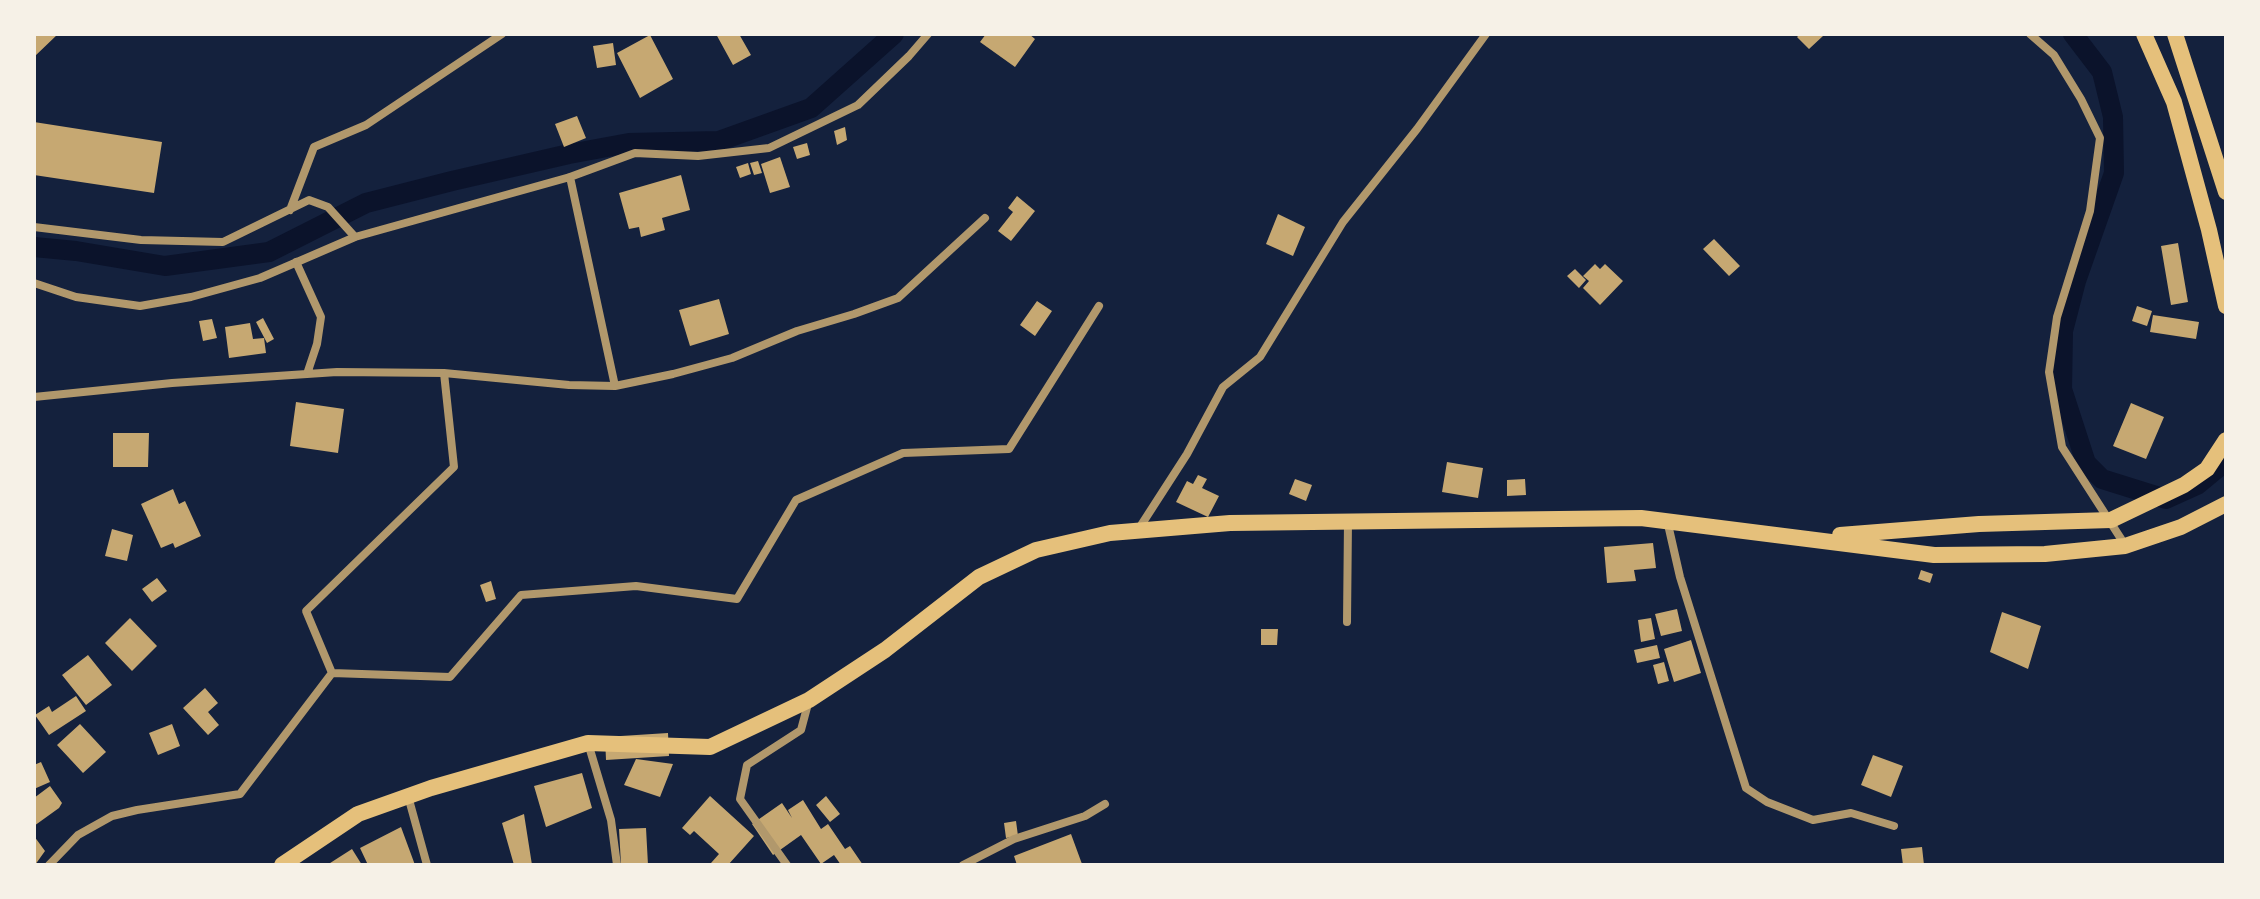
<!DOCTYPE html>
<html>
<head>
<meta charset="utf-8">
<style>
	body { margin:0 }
	#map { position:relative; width:2260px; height:899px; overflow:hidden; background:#14213d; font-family:Commissioner,sans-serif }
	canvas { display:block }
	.frame { position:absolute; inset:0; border:36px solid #f6f1e7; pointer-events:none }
</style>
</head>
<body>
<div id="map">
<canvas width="2260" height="899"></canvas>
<div class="frame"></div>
</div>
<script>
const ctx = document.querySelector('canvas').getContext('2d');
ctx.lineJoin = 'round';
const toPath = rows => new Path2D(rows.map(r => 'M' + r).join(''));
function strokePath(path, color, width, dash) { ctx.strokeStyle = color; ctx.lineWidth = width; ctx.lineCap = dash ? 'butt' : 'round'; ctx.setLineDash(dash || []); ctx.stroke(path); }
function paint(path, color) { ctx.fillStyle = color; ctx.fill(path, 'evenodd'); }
const canal = toPath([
	[2073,34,2102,72,2113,117,2114,173,2076,281,2063,331,2062,389,2086,463,2102,479,2166,499,2197,485,2226,461],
	[34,247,76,251,165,266,269,252,366,203,452,181,569,154,629,143,719,141,811,108,894,34]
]);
const building = toPath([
	[34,34,58,34,34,57],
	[716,34,739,34,751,55,733,65],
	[986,34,1029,34,1035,39,1015,67,980,42],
	[1800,34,1821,34,1823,36,1809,49,1797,37],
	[650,35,673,79,640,98,617,53],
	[613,43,616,65,597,68,593,46],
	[577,116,586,138,564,147,555,124],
	[34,122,162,142,154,193,34,175],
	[845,127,847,140,837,145,834,131],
	[807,143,810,155,797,159,793,147],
	[780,157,790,187,770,193,761,164],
	[758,161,762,173,754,175,750,163],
	[748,163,751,174,740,178,736,167],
	[681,175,690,210,662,218,665,230,641,237,639,227,629,229,619,193],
	[1017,196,1035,211,1011,241,998,231,1013,212,1008,208],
	[1278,214,1305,227,1293,256,1266,244],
	[1714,239,1740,266,1729,276,1703,249],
	[2178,243,2188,302,2171,305,2161,246],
	[1595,264,1600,269,1605,264,1623,281,1600,305,1583,288,1589,281,1583,276],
	[1575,269,1586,280,1579,288,1567,276],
	[719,299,729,334,690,346,679,310],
	[1037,301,1052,311,1035,336,1020,325],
	[2137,306,2152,311,2147,326,2132,321],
	[2153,315,2199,322,2196,339,2150,332],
	[263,318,274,339,267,343,256,322],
	[212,319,217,338,203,341,199,321],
	[250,323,253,339,264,338,266,353,229,358,225,327],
	[296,402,344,409,338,453,290,446],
	[2131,403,2164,417,2146,459,2113,446],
	[113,433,149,433,148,467,113,467],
	[1447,462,1483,468,1478,498,1442,492],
	[1198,475,1207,479,1202,488,1219,496,1208,517,1176,502,1187,481,1193,484],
	[1295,479,1312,485,1306,501,1289,494],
	[1525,479,1526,495,1507,496,1507,480],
	[173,489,179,504,185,501,201,536,175,548,173,543,161,548,141,504],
	[112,529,133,535,127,561,105,556],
	[1653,543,1656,568,1634,570,1636,581,1607,583,1604,547],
	[1921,570,1933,574,1930,583,1918,579],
	[157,578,167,591,152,602,142,589],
	[491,581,496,599,486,602,480,585],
	[1677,609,1682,631,1661,636,1655,614],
	[2002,612,2041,626,2028,669,1990,652],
	[130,618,157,646,132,671,105,643],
	[1651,618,1655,639,1641,642,1638,620],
	[1261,629,1278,629,1277,645,1261,645],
	[1691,640,1701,673,1674,682,1664,649],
	[1657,645,1660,658,1637,663,1634,650],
	[88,655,112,685,86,705,62,675],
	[1664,662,1669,681,1658,684,1653,665],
	[205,688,218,703,208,712,219,725,208,735,183,708],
	[76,696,86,711,49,735,35,715,49,706,52,712],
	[80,724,106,752,83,773,57,745],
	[172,724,180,746,158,755,149,733],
	[668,733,669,756,606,760,605,737],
	[1873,755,1903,766,1891,797,1861,785],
	[636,759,673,764,660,797,624,785],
	[41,762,50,782,34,789,34,765],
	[582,773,592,808,546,827,534,786],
	[50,786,62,803,59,808,34,826,34,798],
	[710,796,754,836,728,865,714,865,711,863,719,854,694,831,690,835,682,828],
	[826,796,840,814,830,822,816,805],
	[803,800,821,829,828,824,845,849,850,846,863,865,841,865,834,855,821,864,801,835,773,855,752,824,782,803,792,818,788,810],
	[524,814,532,865,514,865,502,823],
	[1016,821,1018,836,1006,838,1004,823],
	[401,827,415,865,368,865,360,848],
	[646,828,648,865,621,865,619,829],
	[1071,834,1082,864,1017,865,1014,856],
	[34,836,45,851,35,865,34,865],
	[1922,847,1924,865,1903,865,1901,849],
	[352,849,362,865,327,865]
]);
const minor = toPath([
	[2030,34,2054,55,2081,99,2100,138,2090,211,2057,317,2049,372,2062,447,2125,545],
	[570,177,615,386],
	[290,210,314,147,366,125,502,34],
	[34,227,141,240,223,242,309,200,328,207,355,237],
	[296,262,321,317,317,344,307,374],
	[34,283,76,297,140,306,191,297,260,278,355,237,570,177,635,153,698,156,769,148,858,105,909,56,928,34],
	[34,397,172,383,337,372,444,373,569,385,615,386,673,374,732,358,797,331,854,314,898,298,985,218],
	[1667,520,1680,577,1746,788,1767,802,1813,820,1851,813,1894,826],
	[1138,530,1187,454,1223,387,1260,357,1343,222,1417,129,1486,34],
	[1347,622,1348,521],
	[332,673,450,677,521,595,636,586,737,599,796,500,903,453,1009,449,1099,306],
	[588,743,611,820,617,865],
	[408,796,427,865],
	[49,865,78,835,112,816,137,810,240,794,332,673,306,611,454,467,444,373],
	[787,865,740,799,747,765,801,730,809,700],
	[963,865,1014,839,1085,816,1105,804]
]);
const secondary = toPath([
	[2144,34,2174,102,2209,230,2226,306],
	[2175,34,2226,192],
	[1840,535,1979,524,2111,520,2184,485,2207,469,2226,440],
	[282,865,358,814,431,788,588,743,710,747,809,700,885,650,979,577,1036,550,1110,533,1230,523,1641,518,1934,555,2045,554,2125,546,2181,527,2226,504]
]);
strokePath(canal, '#0b132b', 20);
paint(building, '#c6a872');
strokePath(minor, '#b1986c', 8);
strokePath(secondary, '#e5c07b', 16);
</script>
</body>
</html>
